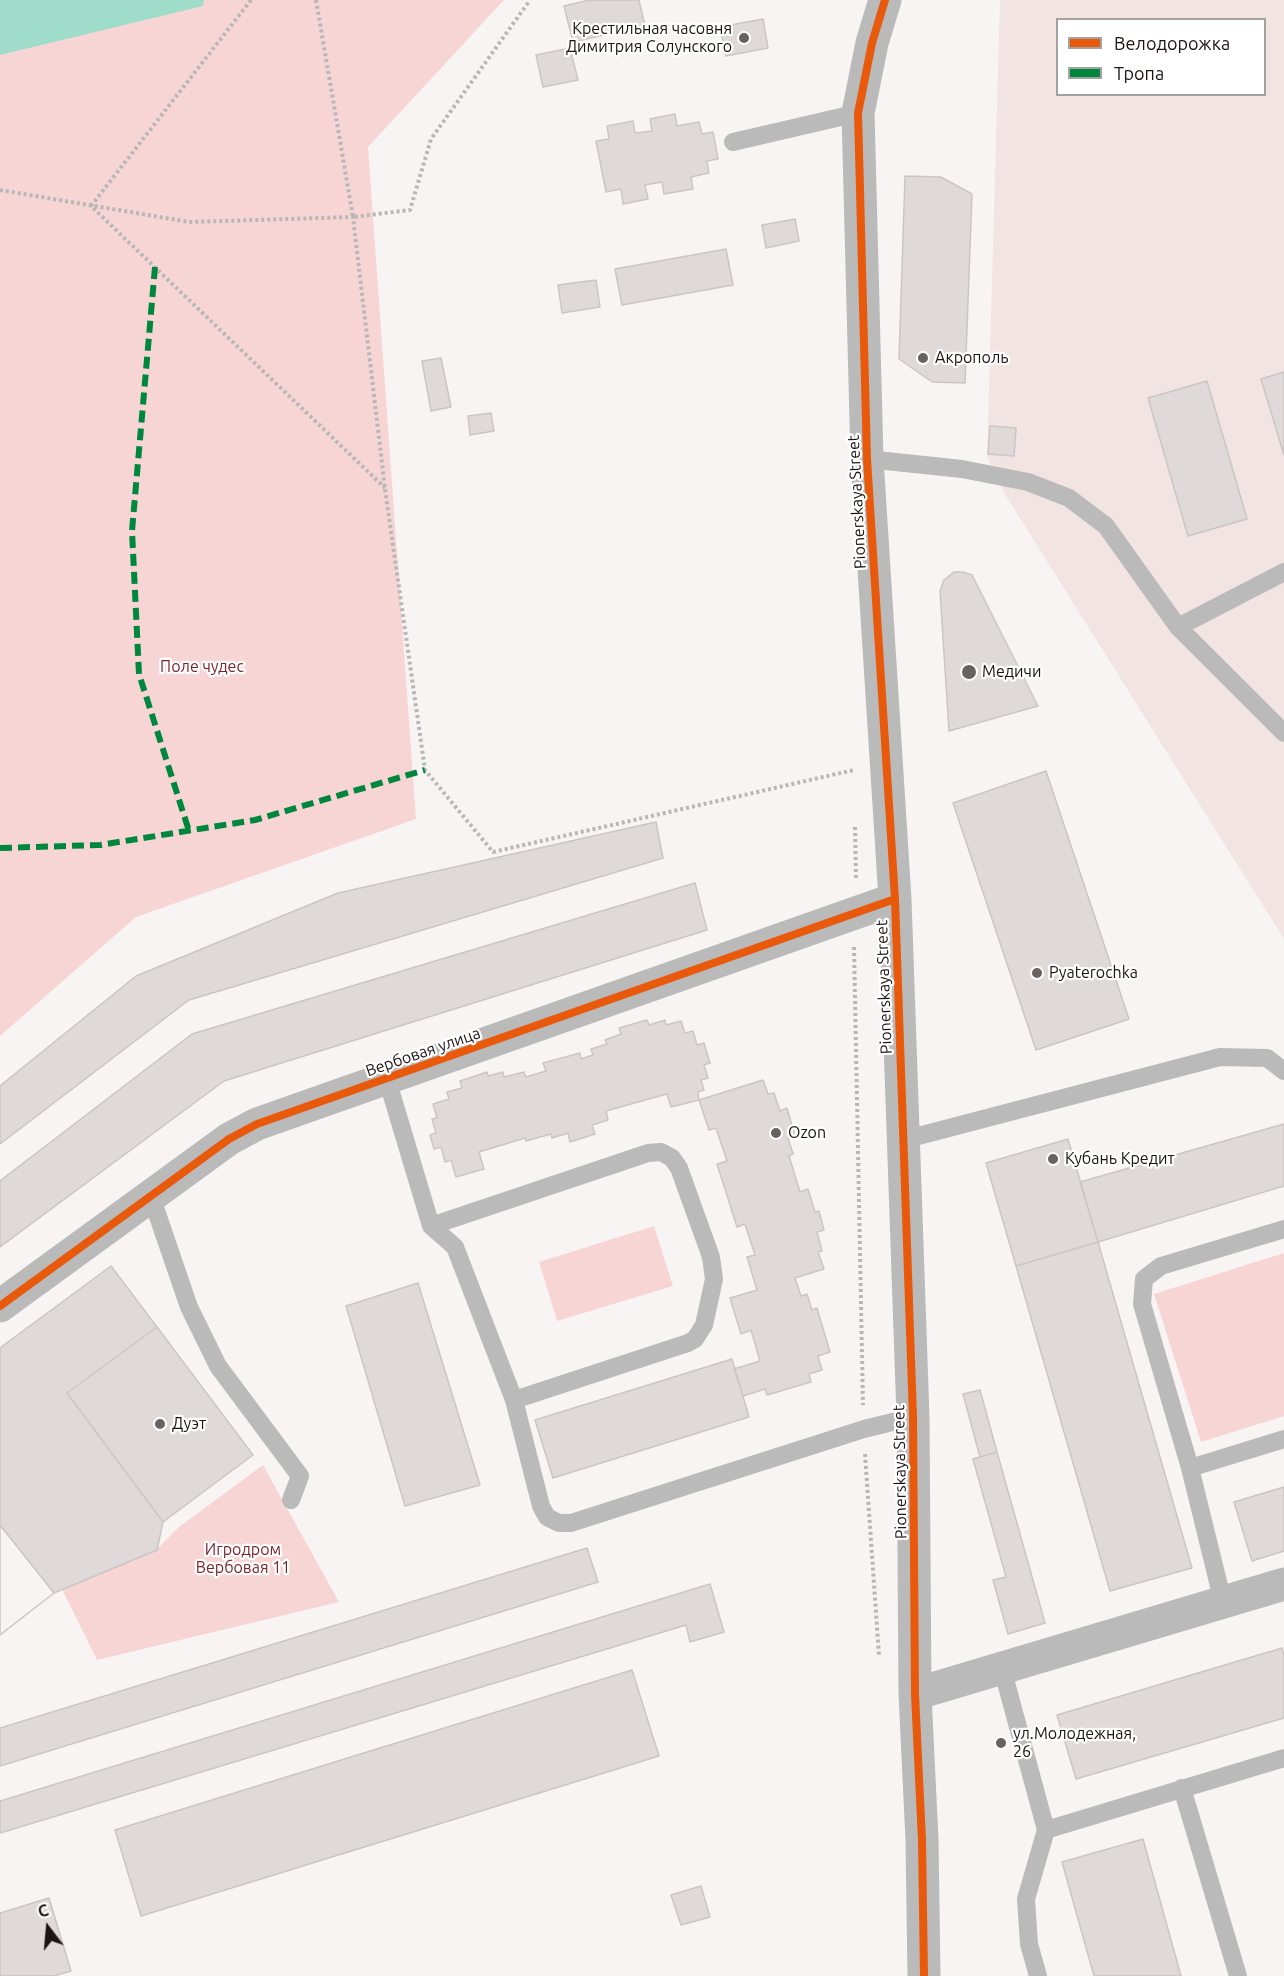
<!DOCTYPE html>
<html>
<head>
<meta charset="utf-8">
<style>
	body { margin:0 }
	#map { position:relative; width:1284px; height:1976px; overflow:hidden; background:#f9f4f4; font-family:Ubuntu,sans-serif }
	canvas { display:block }
	.legend { position:absolute; left:1056px; top:18px; width:210px; height:78px; box-sizing:border-box; background:#fff; border:2px solid #a4a1a1; margin:0; padding:8px 10px; list-style:none; font-size:18px; color:#1c1313 }
	.legend li { display:flex; align-items:center; gap:12px; height:30px }
	.legend b { width:30px; border:2px solid #a4a1a1 }
	.north { position:absolute; left:18px; top:1898px; width:60px; height:60px; -webkit-text-stroke:4px #fff; paint-order:stroke; rotate:344deg; font-size:16px; font-weight:700; line-height:24px; text-align:center; color:#1c1313 }
	.north::after { content:''; display:block; margin:auto; width:21px; height:27px; background:#1c1313; clip-path:polygon(50% 0,100% 100%,50% 72%,0 100%) }
</style>
</head>
<body>
<div id="map">
<canvas width="1284" height="1976"></canvas>
<ul class="legend">
<li><b style="height:8px;background:#e8590c"></b>Велодорожка</li>
<li><b style="height:8px;background:#00873e"></b>Тропа</li>
</ul>
<div class="north">С</div>
</div>
<script>
const ctx = document.querySelector('canvas').getContext('2d');
ctx.lineJoin = 'round';
function paint(path, color) { ctx.fillStyle = color; ctx.fill(path, 'evenodd'); }
const toPath = rows => new Path2D(rows.map(r => 'M' + r).join(''));
function strokePath(path, color, width, dash) { ctx.strokeStyle = color; ctx.lineWidth = width; ctx.lineCap = dash ? 'butt' : 'round'; ctx.setLineDash(dash || []); ctx.stroke(path); }
function label(font, color, halo, rows, align = 'center') {
  ctx.font = font + ' Ubuntu,sans-serif'; ctx.lineWidth = 4.5; ctx.setLineDash([]); ctx.textBaseline = 'middle'; ctx.strokeStyle = halo; ctx.fillStyle = color; for (const [text, x, y, turn = 0] of rows) {
    ctx.save(); ctx.translate(x, y); ctx.rotate((+turn || 0) * Math.PI / 180); ctx.textAlign = isNaN(turn) ? turn : align; if (halo) ctx.strokeText(text, 0, 0); ctx.fillText(text, 0, 0); ctx.restore();
  }
}
const built = toPath([
	[1000,0,1284,0,1284,372,1261,379,1284,455,1284,939,1006,496,987,457],
	[1058,20,1264,20,1264,94,1058,94],
	[1207,381,1247,519,1188,536,1148,398]
]);
const green = toPath([
	[0,0,504,0,368,147,416,819,136,917,0,1036],
	[654,1226,673,1286,557,1321,539,1262],
	[1284,1253,1284,1416,1201,1442,1154,1294],
	[0,1374,157,1549,179,1527,263,1465,339,1602,97,1660,57,1579]
]);
const water = toPath([
	[0,0,204,0,203,6,0,55]
]);
const building = toPath([
	[589,0,639,0,645,26,573,42,564,6,589,0],
	[763,19,768,48,726,56,720,27,763,19],
	[570,48,578,80,543,87,536,55,570,48],
	[675,114,677,126,699,122,702,134,713,132,718,159,707,161,709,173,691,177,693,189,664,194,662,182,645,185,648,199,623,204,621,189,606,192,596,141,609,139,607,126,633,121,635,133,652,131,650,119,675,114],
	[905,176,941,177,972,194,965,383,932,382,899,359,905,176],
	[795,219,799,241,766,248,762,225,795,219],
	[726,249,733,285,622,305,615,269,726,249],
	[596,280,600,307,562,313,558,285,596,280],
	[441,358,451,407,431,411,422,361,441,358],
	[1284,372,1284,455,1261,379,1284,372],
	[1207,381,1247,519,1188,536,1148,398,1207,381],
	[491,413,494,431,470,435,468,416,491,413],
	[990,426,1016,428,1014,456,988,454,990,426],
	[954,572,963,572,972,575,1038,706,949,731,940,591,944,580,954,572],
	[1046,771,1129,1019,1036,1050,953,803,1046,771],
	[656,822,663,858,189,1000,0,1144,0,1086,136,976,338,893,656,822],
	[695,883,707,930,224,1081,0,1247,0,1181,192,1034,695,883],
	[647,1020,649,1025,665,1020,666,1025,681,1021,685,1033,693,1031,697,1045,704,1043,710,1063,704,1065,708,1078,701,1080,704,1090,698,1092,699,1100,671,1107,667,1094,606,1111,608,1120,592,1125,595,1134,570,1142,568,1133,552,1138,551,1134,526,1141,525,1138,479,1152,484,1169,456,1177,451,1160,445,1162,441,1147,434,1149,430,1135,436,1133,432,1119,437,1118,433,1104,449,1099,447,1092,462,1088,460,1081,487,1072,488,1076,503,1072,504,1077,524,1072,526,1077,546,1071,543,1063,580,1053,581,1059,593,1055,591,1049,607,1044,605,1040,621,1034,619,1028,647,1020],
	[763,1080,768,1094,774,1093,780,1111,787,1108,795,1136,788,1138,793,1154,789,1156,800,1192,808,1189,815,1212,819,1211,824,1230,817,1232,822,1251,818,1252,824,1269,795,1278,801,1296,807,1294,812,1310,817,1308,830,1352,818,1356,822,1370,809,1374,811,1382,767,1395,765,1389,743,1396,734,1369,760,1361,751,1330,741,1334,730,1298,757,1290,747,1257,755,1255,745,1224,737,1227,717,1164,727,1161,716,1128,709,1130,699,1100,763,1080],
	[1284,1124,1284,1186,1098,1242,1080,1182,1284,1124],
	[1068,1139,1098,1242,1016,1266,986,1163,1068,1139],
	[1098,1242,1192,1568,1110,1591,1016,1266,1098,1242],
	[111,1266,157,1327,67,1393,163,1522,157,1550,54,1593,0,1635,0,1348,111,1266],
	[418,1283,480,1485,405,1506,346,1306,418,1283],
	[157,1327,253,1455,163,1522,67,1393,157,1327],
	[732,1359,749,1417,553,1478,535,1420,732,1359],
	[980,1390,997,1452,980,1457,963,1394,980,1390],
	[997,1452,1045,1623,1008,1634,993,1580,1006,1577,973,1459,997,1452],
	[1284,1487,1284,1551,1252,1561,1234,1502,1284,1487],
	[0,1525,54,1593,0,1635,0,1525],
	[587,1548,598,1582,0,1766,0,1728,587,1548],
	[710,1584,724,1632,690,1642,686,1625,0,1833,0,1801,710,1584],
	[1282,1648,1284,1656,1284,1718,1076,1779,1057,1715,1282,1648],
	[632,1670,659,1756,141,1916,115,1830,632,1670],
	[1143,1839,1181,1976,1094,1976,1062,1862,1143,1839],
	[701,1886,710,1917,681,1925,671,1895,701,1886],
	[49,1898,71,1971,54,1976,0,1976,0,1913,49,1898]
]);
const path = toPath([
	[251,0,91,206,385,488],
	[316,0,353,217,410,210,431,139,530,0],
	[0,190,189,222,353,217,385,489,425,770,493,852,854,770],
	[855,827,856,880],
	[854,947,863,1405],
	[865,1454,879,1656]
]);
const lane = toPath([
	[733,142,858,113],
	[867,459,962,469,1028,482,1069,498,1106,526,1178,627,1284,733],
	[1178,627,1284,572],
	[387,1079,431,1226,455,1247,514,1400,688,1343,695,1339,704,1325,714,1279,711,1257,679,1168,672,1158,661,1152,648,1153,431,1226],
	[903,1140,1220,1057,1267,1058,1284,1071],
	[151,1196,189,1307,218,1366,300,1476,291,1500],
	[1284,1229,1161,1266,1144,1279,1142,1304,1190,1468,1284,1439],
	[514,1400,541,1506,547,1517,559,1523,571,1523,864,1429,913,1417],
	[1190,1468,1223,1602],
	[1002,1668,1046,1830,1026,1899,1029,1944,1038,1976],
	[1182,1788,1238,1976],
	[1046,1830,1284,1758]
]);
const street = toPath([
	[885,0,872,43,858,113,867,459,895,899,913,1417,915,1694,922,1840,924,1976],
	[0,1306,229,1139,257,1124,895,899],
	[915,1694,1284,1584]
]);
const quiet = toPath([
	[155,267,132,531,139,674,189,831],
	[0,848,100,845,255,820,425,770]
]);
const cycleway = toPath([
	[885,0,872,43,858,113,867,459,895,899,913,1417,915,1694,922,1840,924,1976],
	[0,1306,229,1139,257,1124,895,899]
]);
const markers = [
	[744,38,6,"#696262"],
	[923,358,6,"#696262"],
	[969,672,8,"#696262"],
	[1037,973,6,"#696262"],
	[776,1133,6,"#696262"],
	[1053,1159,6,"#696262"],
	[160,1424,6,"#696262"],
	[1001,1743,6,"#696262"]
];
const poiNames = [
	["Крестильная часовня",732,29,"right"],
	["Димитрия Солунского",732,47,"right"],
	["Акрополь",935,358],
	["Медичи",982,672],
	["Pyaterochka",1049,973],
	["Ozon",788,1133],
	["Кубань Кредит",1065,1159],
	["Дуэт",172,1424],
	["ул.Молодежная,",1013,1734],
	["26",1013,1752]
];
const streetNames = [
	["Pionerskaya Street",857,502,-93],
	["Pionerskaya Street",884,987,-92],
	["Вербовая улица",423,1052,-19],
	["Pionerskaya Street",900,1472,-91]
];
const parkNames = [
	["Поле чудес",202,667],
	["Игродром",243,1550],
	["Вербовая 11",243,1568]
];
paint(built, '#f2e4e3');
paint(green, '#f8d5d5');
paint(water, '#9fdcc9');
paint(building, '#e0d9d9');
strokePath(building, '#ccc5c5', 1.5);
strokePath(path, '#b8b7b7', 4, [3, 3]);
strokePath(lane, '#b9bab9', 18);
strokePath(street, '#b9bab9', 33);
strokePath(quiet, '#00873e', 6, [12, 6]);
strokePath(cycleway, '#e8590c', 8);
for (const [x, y, r, color] of markers) { const dot = new Path2D(); dot.arc(x, y, r, 0, 2 * Math.PI); ctx.fillStyle = color; ctx.fill(dot); strokePath(dot, '#fff', 2); }
label('16px', '#1c1313', '#fff', poiNames, 'left');
label('16px', '#1c1313', '#fff', streetNames);
label('16px', '#7e232e', '#fff', parkNames);
</script>
</body>
</html>
